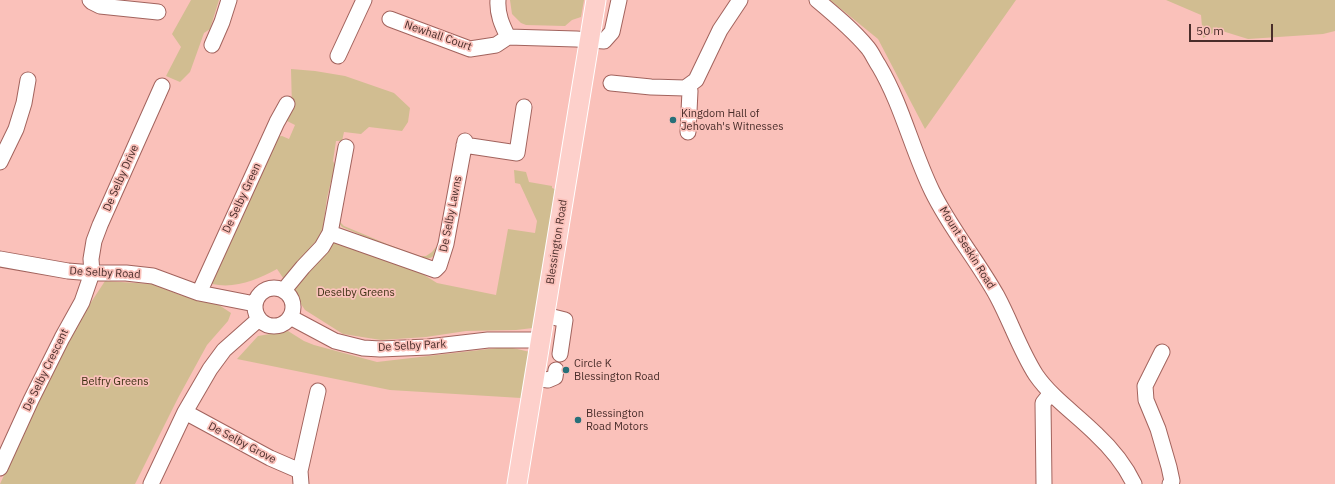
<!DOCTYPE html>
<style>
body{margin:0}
#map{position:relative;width:1335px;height:484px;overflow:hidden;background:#fac1ba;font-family:"IBM Plex Sans",sans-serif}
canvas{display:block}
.scale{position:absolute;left:1189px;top:24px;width:84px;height:18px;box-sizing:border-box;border:2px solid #492d2a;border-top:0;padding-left:5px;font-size:12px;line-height:14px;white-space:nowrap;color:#492d2a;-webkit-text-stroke:3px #fac1ba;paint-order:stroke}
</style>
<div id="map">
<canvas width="1335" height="484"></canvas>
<div class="scale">50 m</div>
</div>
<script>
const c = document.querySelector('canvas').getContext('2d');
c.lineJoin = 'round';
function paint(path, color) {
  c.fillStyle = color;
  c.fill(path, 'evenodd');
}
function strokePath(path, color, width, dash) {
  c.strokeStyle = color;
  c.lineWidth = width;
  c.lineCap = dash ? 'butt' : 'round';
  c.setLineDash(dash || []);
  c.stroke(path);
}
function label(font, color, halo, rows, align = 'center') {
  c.font = font + ' "IBM Plex Sans",sans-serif';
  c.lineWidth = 3.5;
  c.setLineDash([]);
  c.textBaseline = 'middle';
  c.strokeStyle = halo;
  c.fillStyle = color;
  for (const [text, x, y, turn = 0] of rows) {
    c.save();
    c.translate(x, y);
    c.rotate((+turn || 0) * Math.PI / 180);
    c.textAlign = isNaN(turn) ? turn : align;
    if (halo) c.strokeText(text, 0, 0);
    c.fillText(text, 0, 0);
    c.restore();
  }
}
const green = new Path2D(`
 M 191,0 L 219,0 L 210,29 L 204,33 L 190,72 L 180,82 L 166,76 L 181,47 L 172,34 Z
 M 510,0 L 584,0 L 581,17 L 572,20 L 565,26 L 526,25 L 521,23 L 512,14 Z
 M 830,0 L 1016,0 L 925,129 L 878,39 Z
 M 1166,0 L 1335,0 L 1335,31 L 1323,34 L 1248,39 L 1219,30 L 1203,38 L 1201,15 Z
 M 291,69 L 315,71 L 345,76 L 394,93 L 410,108 L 408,122 L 402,131 L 369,127 L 361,134 L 344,132 L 342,141 L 336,141 L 333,161 L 335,165 L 327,198 L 323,228 L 341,244 L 421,273 L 437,283 L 496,295 L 508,229 L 535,233 L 537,221 L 520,184 L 515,183 L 514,170 L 526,172 L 529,182 L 552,186 L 552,188 L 555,189 L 538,300 L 533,328 L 516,330 L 466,331 L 426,337 L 381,340 L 343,334 L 305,310 L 277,269 C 257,280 235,289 212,284 L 212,280 L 275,137 L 282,136 L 289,139 L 295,125 L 283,119 L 292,108 Z
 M 340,222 L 344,226 L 387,244 L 420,256 L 426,256 L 432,252 L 436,247 L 438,249 C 435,256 433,258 425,259 L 387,246 L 342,227 L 339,223 Z
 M 105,281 L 152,284 L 180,295 L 219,305 L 231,313 L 228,321 L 207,345 L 178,398 L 135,484 L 0,484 L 63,345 Z
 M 288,331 L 304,341 L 314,345 L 377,362 L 497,348 L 513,348 L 530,352 L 521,398 L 390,390 L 237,359 L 258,336 Z`);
const minor = new Path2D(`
 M 90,0 L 92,2 L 100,6 L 158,12
 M 498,0 C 497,14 502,25 508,37
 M 817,0 C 835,15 853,30 868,48 C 872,53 875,60 879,66 C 902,105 912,150 932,191 C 950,228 977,260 997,296 C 1011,322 1020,350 1036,375 C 1052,398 1076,414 1096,434 C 1111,448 1125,465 1134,484
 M 390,19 L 470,49 L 496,45 L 508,37 L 576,39 L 604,41 L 612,32 L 619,0
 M 212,45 L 222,22 L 229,0
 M 338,56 L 364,0
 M 611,83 L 651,87 L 685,88 L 690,91 L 688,132
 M 685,88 L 696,80 L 720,30 L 740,0
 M 464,145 L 517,153 L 524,107
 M 0,162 L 16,129 L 24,103 L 28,80
 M 330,233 L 435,270 L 439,266 L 446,244 L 465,141
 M 0,259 L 68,271 L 92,273 L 126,273 L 153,276 L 199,293 L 255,304
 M255 307a19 19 0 1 1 38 0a19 19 0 1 1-38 0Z
 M 284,290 L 303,267 L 322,247 L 330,233 L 346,147
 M 199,293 L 277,122 L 287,104
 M 545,315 L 565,320 L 560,354
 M 290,317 L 335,341 L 363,348 L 380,349 L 428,347 L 488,340 L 541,340
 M 1162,352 L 1145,386 L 1146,400 L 1158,429 L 1169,467 L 1172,481 L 1170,484
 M 534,378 L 548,380 L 555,377 L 556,370
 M 185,412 L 270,458 L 300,471
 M 0,468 L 31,400 L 62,338 L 82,302 L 92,273 L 91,259 L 94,241 L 100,225 L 162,86
 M 151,484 L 185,412 L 210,369 L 224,350 L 259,319
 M 301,484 L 300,471 L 318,391
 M 1044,484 L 1043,403 L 1051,393`);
const major = new Path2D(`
 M 517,484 L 596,0`);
const markers = [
 [673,120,4,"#277079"],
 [566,370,4,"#277079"],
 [578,420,4,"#277079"]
];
const streetNames = [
 ["Newhall Court",438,36,19],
 ["De Selby Drive",121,178,-66],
 ["De Selby Green",242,198,-65],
 ["De Selby Lawns",451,214,-79],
 ["Blessington Road",557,242,-81],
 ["Mount Seskin Road",967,248,58],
 ["De Selby Road",105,273,3],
 ["De Selby Park",412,346,-3],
 ["De Selby Crescent",46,370,-64],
 ["De Selby Grove",242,443,28]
];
const poiNames = [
 ["Kingdom Hall of",681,114],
 ["Jehovah's Witnesses",681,127],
 ["Circle K",574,364],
 ["Blessington Road",574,377],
 ["Blessington",586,414],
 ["Road Motors",586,427]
];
const parkNames = [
 ["Deselby Greens",356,293],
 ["Belfry Greens",115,382]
];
paint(green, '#d1bd91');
strokePath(minor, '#a2635d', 17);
strokePath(major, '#fff', 21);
strokePath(minor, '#fff', 15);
strokePath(major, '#fdd0cb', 19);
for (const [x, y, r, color] of markers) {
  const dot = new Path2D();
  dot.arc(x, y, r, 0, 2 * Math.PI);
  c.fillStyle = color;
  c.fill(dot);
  strokePath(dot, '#fac1ba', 1.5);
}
label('11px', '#492d2a', '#fac1ba', streetNames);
label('11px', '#492d2a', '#fac1ba', poiNames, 'left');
label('11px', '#3d3012', '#fac1ba', parkNames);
</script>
